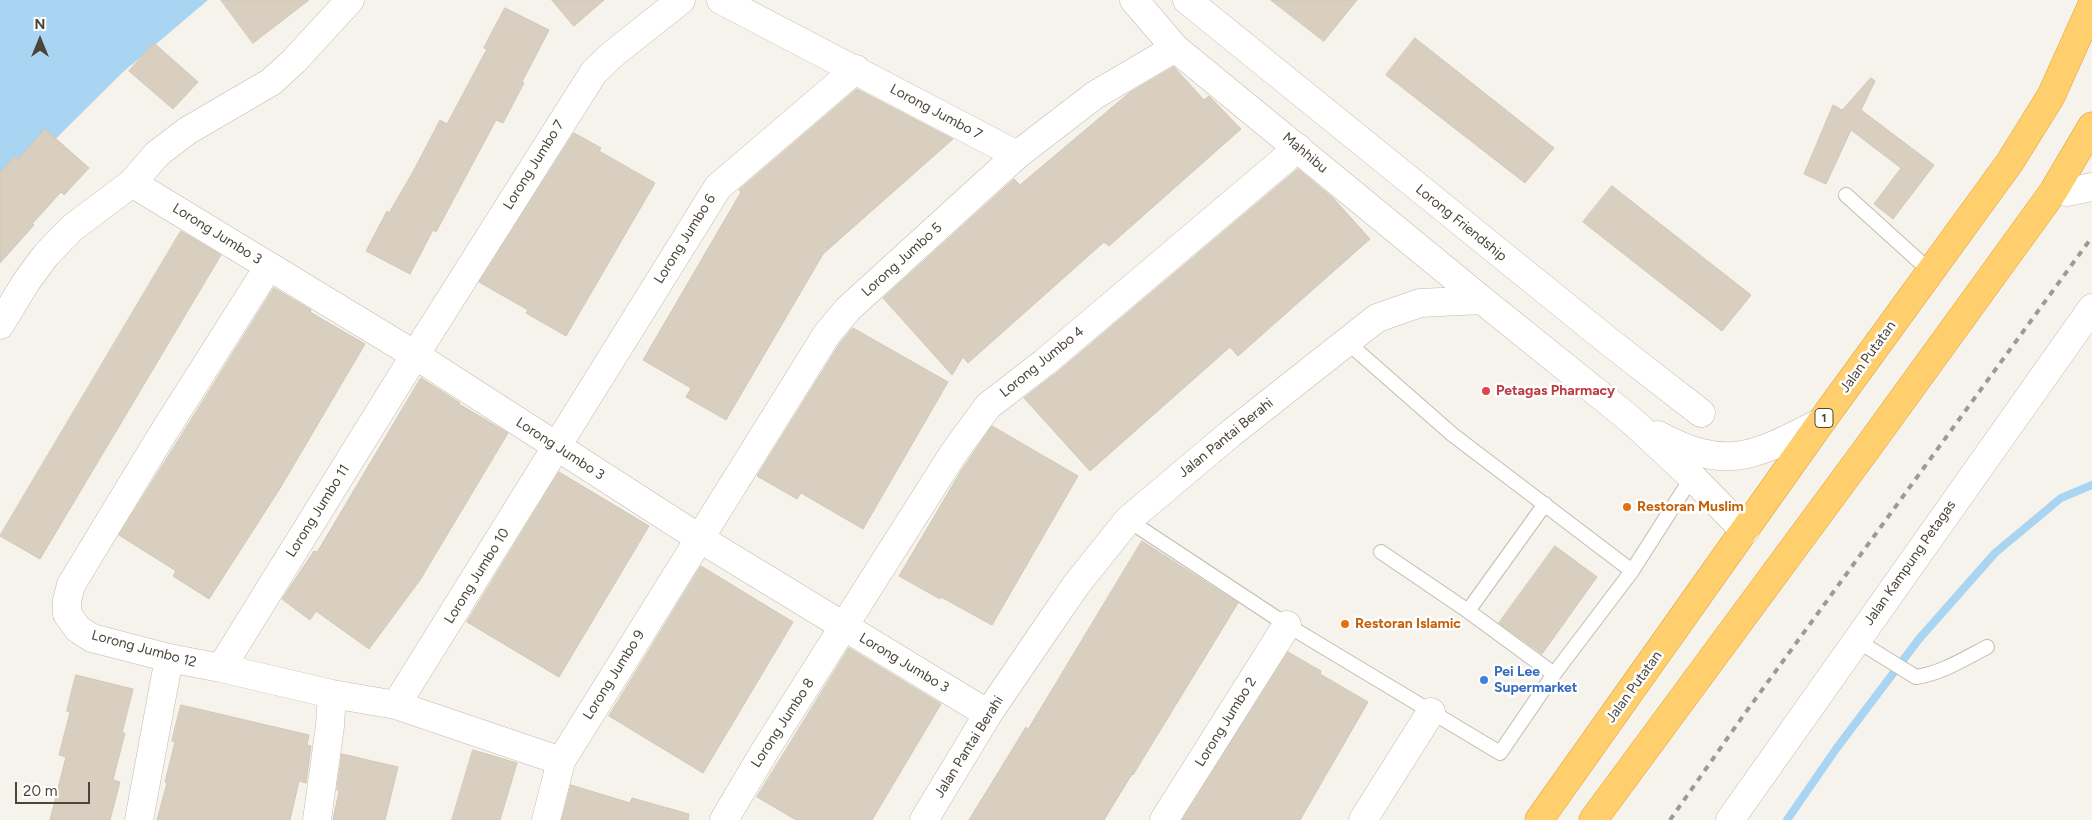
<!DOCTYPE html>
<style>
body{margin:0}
#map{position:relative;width:2092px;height:820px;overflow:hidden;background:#f6f3ec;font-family:Figtree,sans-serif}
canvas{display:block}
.north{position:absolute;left:15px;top:15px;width:50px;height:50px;-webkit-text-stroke:4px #fff;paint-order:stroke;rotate:0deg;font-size:14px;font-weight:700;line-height:20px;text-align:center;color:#4b4439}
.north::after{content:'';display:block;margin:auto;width:18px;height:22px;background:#4b4439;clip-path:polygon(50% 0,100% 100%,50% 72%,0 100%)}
.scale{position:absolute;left:15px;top:782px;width:75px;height:22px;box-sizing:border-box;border:2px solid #4b4439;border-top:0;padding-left:6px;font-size:15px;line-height:18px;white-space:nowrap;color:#4b4439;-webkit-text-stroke:4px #fff;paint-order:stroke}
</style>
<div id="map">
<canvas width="2092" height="820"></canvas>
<div class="north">N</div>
<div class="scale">20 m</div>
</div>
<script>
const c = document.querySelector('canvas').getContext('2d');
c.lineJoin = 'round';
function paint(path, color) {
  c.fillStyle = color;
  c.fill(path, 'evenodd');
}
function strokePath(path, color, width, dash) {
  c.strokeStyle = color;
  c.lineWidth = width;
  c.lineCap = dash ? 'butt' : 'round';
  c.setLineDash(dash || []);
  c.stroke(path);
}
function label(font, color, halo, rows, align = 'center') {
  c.font = font + ' Figtree,sans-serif';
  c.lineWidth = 5;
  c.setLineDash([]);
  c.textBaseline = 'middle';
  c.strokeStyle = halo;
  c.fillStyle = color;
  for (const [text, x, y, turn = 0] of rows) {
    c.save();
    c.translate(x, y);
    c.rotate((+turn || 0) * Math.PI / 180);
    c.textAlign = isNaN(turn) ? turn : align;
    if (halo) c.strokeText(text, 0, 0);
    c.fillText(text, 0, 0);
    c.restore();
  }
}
const water = new Path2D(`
 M 0,0 L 208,0 L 123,72 L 0,194 Z`);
const stream = new Path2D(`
 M 1787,820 L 1836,749 L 1919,639 L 1995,553 L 2061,498 L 2092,485`);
const building = new Path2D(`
 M 221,0 L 309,0 L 253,43 Z
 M 552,0 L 604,0 L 574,26 Z
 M 1271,0 L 1357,0 L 1324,41 Z
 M 505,8 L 549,30 L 522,82 L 524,83 L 503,123 L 496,120 L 436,232 L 433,230 L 410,274 L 366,251 L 387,211 L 389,213 L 414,170 L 440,120 L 447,124 L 487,49 L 484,48 Z
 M 1415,38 L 1554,148 L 1525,183 L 1386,75 Z
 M 154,43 L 198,82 L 173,109 L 129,71 Z
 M 1174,67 L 1204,100 L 1209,96 L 1241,129 L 1109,246 L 1104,242 L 968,363 L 963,357 L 952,375 L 883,298 L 1014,179 L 1020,185 L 1129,93 Z
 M 1871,78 L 1875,81 L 1861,110 L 1934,165 L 1893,219 L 1874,204 L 1901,168 L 1851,130 L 1826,184 L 1804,174 L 1833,105 L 1842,110 Z
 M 857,89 L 953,139 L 823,254 L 726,420 L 686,397 L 691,388 L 643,360 L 741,192 L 739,190 Z
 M 45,129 L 89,168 L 64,195 L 61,192 L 32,224 L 34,225 L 0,263 L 0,172 L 15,156 L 18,159 Z
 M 574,133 L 601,148 L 599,151 L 655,183 L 566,336 L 526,313 L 528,310 L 479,282 Z
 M 1298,169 L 1333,198 L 1370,239 L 1238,356 L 1230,347 L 1090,471 L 1024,398 L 1055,374 Z
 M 1612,186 L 1751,295 L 1722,331 L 1583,222 Z
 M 181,231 L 221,255 L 40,559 L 0,536 Z
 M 274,288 L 311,310 L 310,312 L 365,344 L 279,490 L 209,599 L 173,576 L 176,571 L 119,535 Z
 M 853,328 L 948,382 L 863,529 L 801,493 L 797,499 L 757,476 L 840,343 Z
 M 421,378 L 460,403 L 459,404 L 508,433 L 420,580 L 369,649 L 316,611 L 310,620 L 282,599 L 314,551 L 317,552 Z
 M 992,426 L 1078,476 L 992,625 L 941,597 L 940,599 L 899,576 L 961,471 Z
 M 559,472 L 649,526 L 559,677 L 467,622 Z
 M 1142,541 L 1238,603 L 1133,775 L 1132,774 L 1104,820 L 969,820 L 1026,727 L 1028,729 Z
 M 1555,546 L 1597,577 L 1542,654 L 1499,623 Z
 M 701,566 L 793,622 L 703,773 L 609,716 Z
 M 849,648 L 941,704 L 872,820 L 796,820 L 757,797 Z
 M 1288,652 L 1321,671 L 1320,674 L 1368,702 L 1300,820 L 1182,820 Z
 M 76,675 L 133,689 L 122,733 L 125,733 L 113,780 L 120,782 L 110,820 L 50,820 L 66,757 L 59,755 L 70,712 L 67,711 Z
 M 181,705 L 309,735 L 307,745 L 311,746 L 306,783 L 299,781 L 290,820 L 157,820 L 167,783 L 165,782 L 175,742 L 172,741 Z
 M 473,750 L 517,763 L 500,820 L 452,820 Z
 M 342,754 L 398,767 L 385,820 L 333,820 L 339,791 L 337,790 Z
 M 571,785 L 630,803 L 632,798 L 689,814 L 688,820 L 562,820 Z`);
const lane = new Path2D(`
 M 1846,195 L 1930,271
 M 1347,342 L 1453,435 L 1632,571
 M 1128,520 L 1287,625 L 1500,753 L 1554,674 L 1632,571 L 1692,477
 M 1381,552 L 1468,611 L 1554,674
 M 1468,611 L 1545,504
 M 1856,640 L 1916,677 C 1942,673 1964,659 1987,647`);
const street = new Path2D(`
 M 721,0 L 1017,155
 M 1134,0 L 1175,48 L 1482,300 L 1631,420 L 1692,477 L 1745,531
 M 1187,0 L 1612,344 L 1701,413
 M 132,183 L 415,355 L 699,538 L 988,714
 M 2067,192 L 2092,187
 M 269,266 L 160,438 L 71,585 L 67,600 L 67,614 L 78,629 L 92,638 L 169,658 L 221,668 L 332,694 L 396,705 L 561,761
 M 0,325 L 26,282 L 46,255 L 72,228 L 132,183 L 157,154 L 187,131 L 271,82 L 294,61 L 350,0
 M 1658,435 C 1728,473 1756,455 1821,422
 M 221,668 L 415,355 L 594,72 L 613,54 L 681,0
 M 396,705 L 718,187 L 856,69
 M 139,820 L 169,658
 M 317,820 L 330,726 L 332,694
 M 546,820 L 561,761 L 827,334 L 848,309 L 1017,155 L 1095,95 L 1175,48
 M 724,820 L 766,749 L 953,454 L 988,406 L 1045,362 L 1298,148
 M 924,820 L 988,714 L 1039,639 L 1076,585 L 1128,520 L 1230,434 L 1377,318 L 1420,303 L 1482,300
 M 1164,820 L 1287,625
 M 1363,820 L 1431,712
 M 1730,820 L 2092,308`);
const highway = new Path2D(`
 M 1539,820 L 1821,422 L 2010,162 L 2051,96 L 2092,5
 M 1593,820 L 1863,454 L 2053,192 L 2092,126`);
const rail = new Path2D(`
 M 1670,820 L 1743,716 L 2092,237`);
const markers = [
 [1486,391,5,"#e0444e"],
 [1627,507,5,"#e8710a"],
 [1345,624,5,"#e8710a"],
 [1484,680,5,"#3f7fe0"]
];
const shields = [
 [1824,418,18]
];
const shieldNames = [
 ["1",1824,418]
];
const streetNames = [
 ["Lorong Jumbo 7",936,112,28],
 ["Mahhibu",1305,153,40],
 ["Lorong Jumbo 7",534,165,-58],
 ["Lorong Friendship",1461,223,39],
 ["Lorong Jumbo 3",217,234,32],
 ["Lorong Jumbo 6",685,239,-58],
 ["Lorong Jumbo 5",902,260,-42],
 ["Jalan Putatan",1868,357,-54],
 ["Lorong Jumbo 4",1042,362,-39],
 ["Jalan Pantai Berahi",1226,438,-39],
 ["Lorong Jumbo 3",560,449,33],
 ["Lorong Jumbo 11",318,511,-58],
 ["Jalan Kampung Petagas",1910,563,-55],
 ["Lorong Jumbo 10",477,576,-58],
 ["Lorong Jumbo 12",144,649,15],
 ["Lorong Jumbo 3",904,663,31],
 ["Lorong Jumbo 9",614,675,-58],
 ["Jalan Putatan",1634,687,-54],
 ["Lorong Jumbo 2",1226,722,-58],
 ["Lorong Jumbo 8",783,723,-57],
 ["Jalan Pantai Berahi",969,747,-58]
];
const healthNames = [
 ["Petagas Pharmacy",1496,391]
];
const foodNames = [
 ["Restoran Muslim",1637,507],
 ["Restoran Islamic",1355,624]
];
const shopNames = [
 ["Pei Lee",1494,672],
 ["Supermarket",1494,688]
];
paint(water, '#a9d4f2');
strokePath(stream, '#a9d4f2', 8);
paint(building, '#d8cfc1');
strokePath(building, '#d3c7b4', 1);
strokePath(lane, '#c2bbae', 16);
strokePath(street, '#c2bbae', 29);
strokePath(highway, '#e0a43c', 29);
strokePath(lane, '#fff', 14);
strokePath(street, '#fff', 28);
strokePath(highway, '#ffcf6e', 28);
strokePath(rail, '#9a9a9a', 4, [6, 6]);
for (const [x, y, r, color] of markers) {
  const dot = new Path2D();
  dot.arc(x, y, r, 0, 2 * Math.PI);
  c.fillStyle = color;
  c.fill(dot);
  strokePath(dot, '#fff', 2);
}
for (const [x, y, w] of shields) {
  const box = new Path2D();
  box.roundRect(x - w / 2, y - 9.5, w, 19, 4);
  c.fillStyle = '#fff';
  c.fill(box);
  strokePath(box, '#4b4439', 1);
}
label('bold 12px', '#4b4439', null, shieldNames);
label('14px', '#4b4439', '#fff', streetNames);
label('bold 14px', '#be3a42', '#fff', healthNames, 'left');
label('bold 14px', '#c56008', '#fff', foodNames, 'left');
label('bold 14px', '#366cbe', '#fff', shopNames, 'left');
</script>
